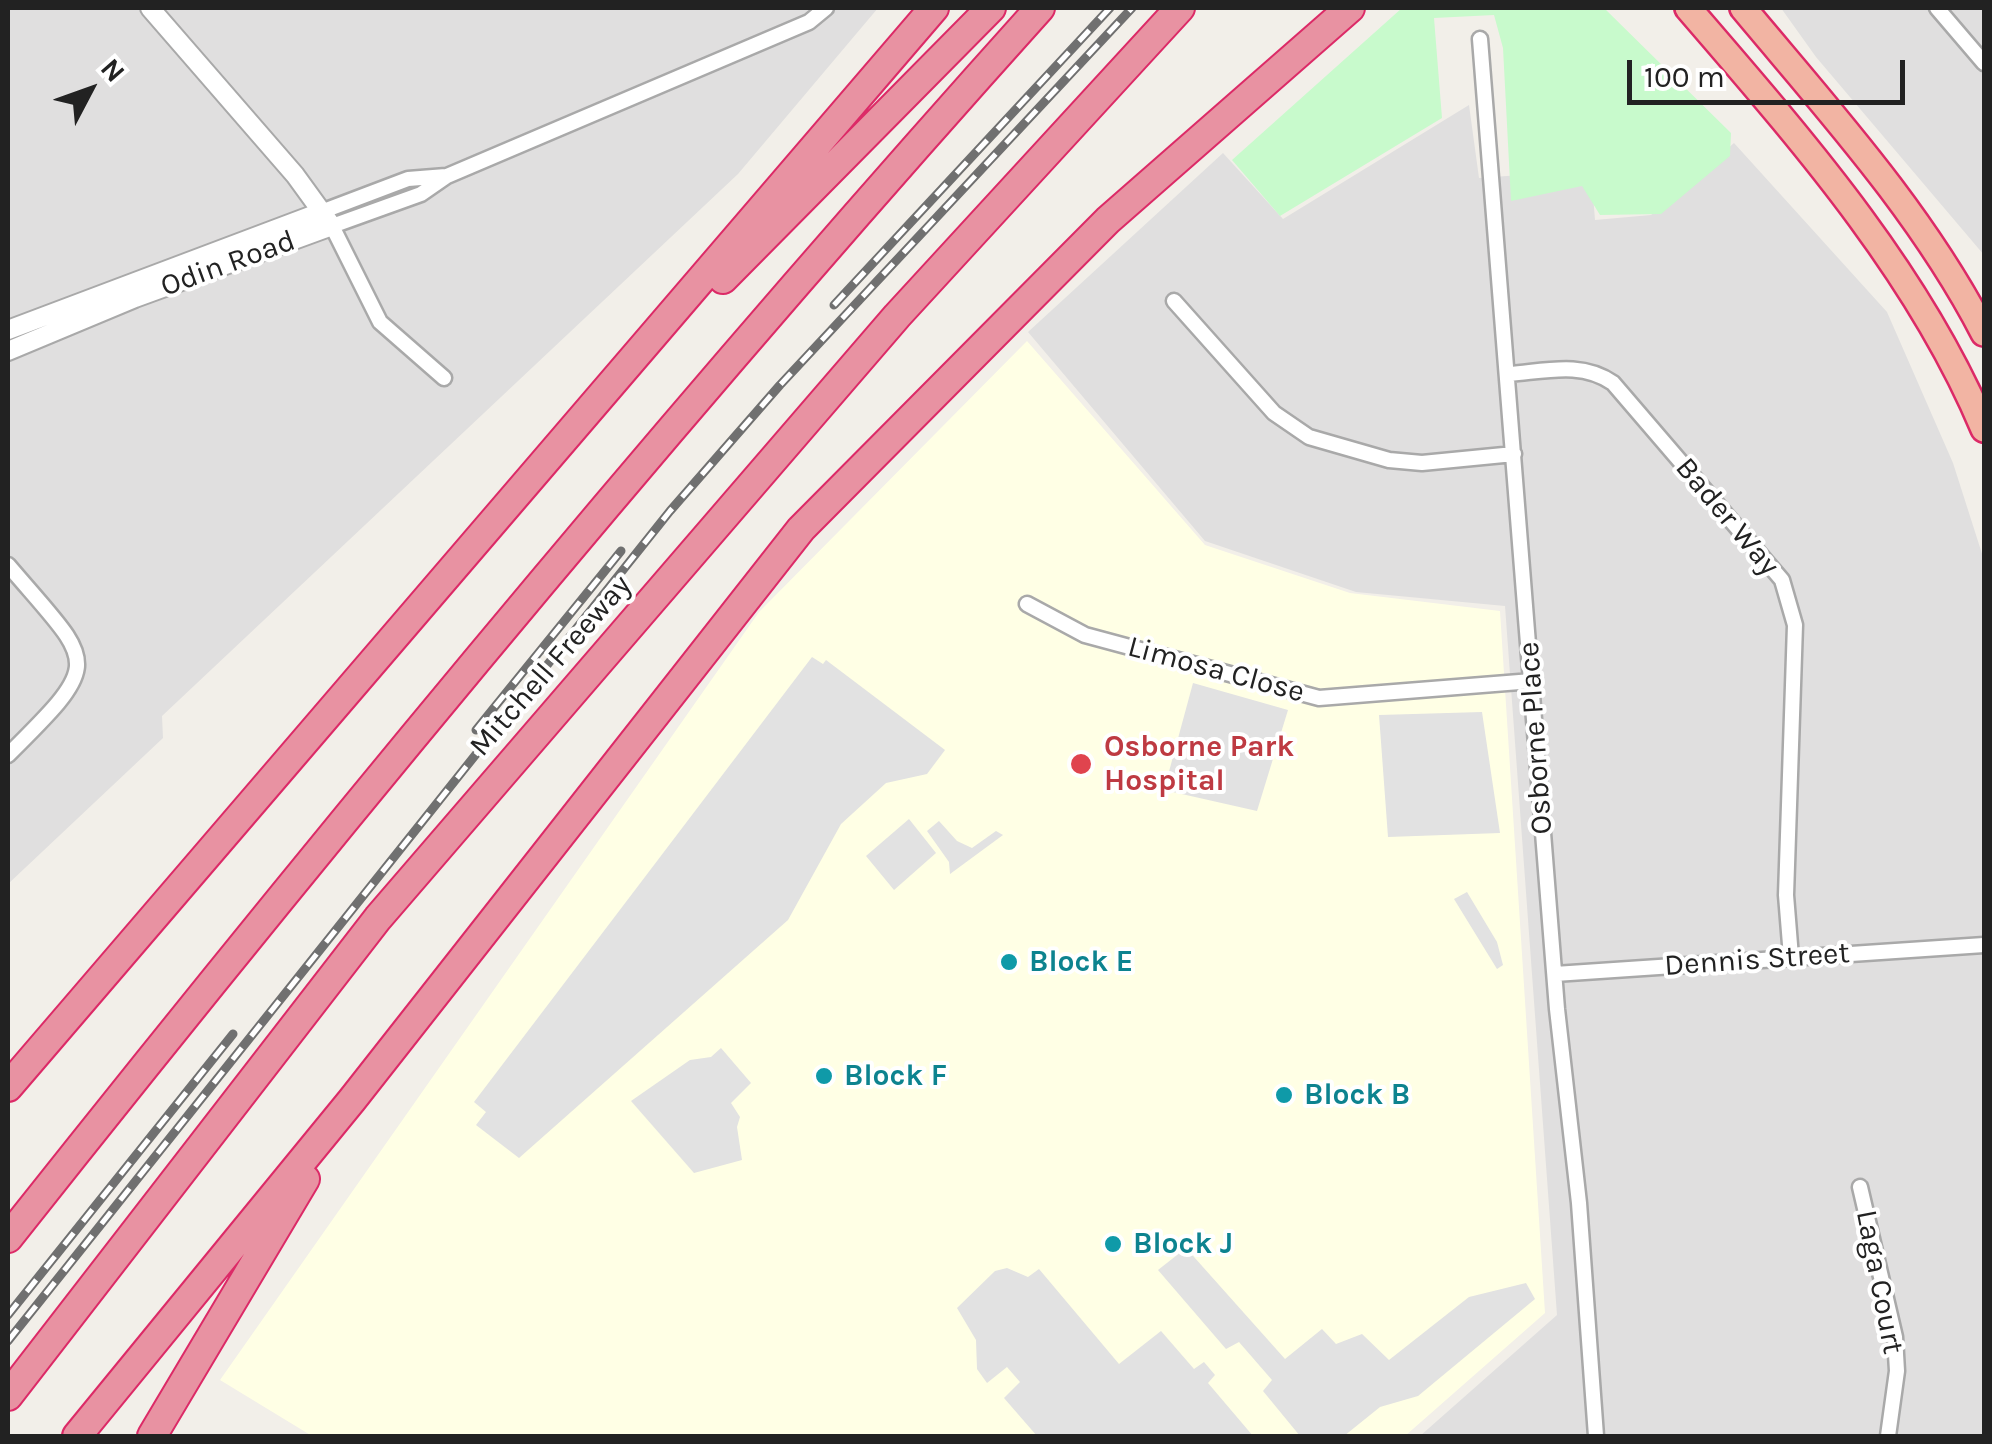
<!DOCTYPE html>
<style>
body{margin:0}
#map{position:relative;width:1992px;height:1444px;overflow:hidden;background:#f2efe9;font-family:Karla,sans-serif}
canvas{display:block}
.frame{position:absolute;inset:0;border:10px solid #222;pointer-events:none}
.north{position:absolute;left:40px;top:40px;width:100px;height:100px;-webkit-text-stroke:8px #fff;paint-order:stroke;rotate:49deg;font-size:28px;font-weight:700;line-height:40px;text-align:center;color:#222}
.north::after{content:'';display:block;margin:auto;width:35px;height:45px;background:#222;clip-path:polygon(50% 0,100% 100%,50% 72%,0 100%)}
.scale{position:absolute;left:1627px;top:60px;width:278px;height:45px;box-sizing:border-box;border:5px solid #222;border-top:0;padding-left:12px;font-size:30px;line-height:35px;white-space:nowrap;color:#222;-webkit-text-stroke:8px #fff;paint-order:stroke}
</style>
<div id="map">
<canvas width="1992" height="1444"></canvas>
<div class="frame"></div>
<div class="north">N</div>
<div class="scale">100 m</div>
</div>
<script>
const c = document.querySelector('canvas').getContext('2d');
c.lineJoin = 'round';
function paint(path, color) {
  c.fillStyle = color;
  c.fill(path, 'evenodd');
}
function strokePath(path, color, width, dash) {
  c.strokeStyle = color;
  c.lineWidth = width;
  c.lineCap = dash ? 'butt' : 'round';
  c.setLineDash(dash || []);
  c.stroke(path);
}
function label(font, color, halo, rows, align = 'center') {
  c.font = font + ' Karla,sans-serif';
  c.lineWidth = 8;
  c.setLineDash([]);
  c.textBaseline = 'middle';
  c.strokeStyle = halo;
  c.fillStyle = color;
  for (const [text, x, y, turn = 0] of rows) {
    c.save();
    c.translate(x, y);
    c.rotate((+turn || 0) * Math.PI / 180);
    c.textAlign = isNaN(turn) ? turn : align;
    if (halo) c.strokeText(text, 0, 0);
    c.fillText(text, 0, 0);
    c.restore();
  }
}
const residential = new Path2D(`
 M 8,8 L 878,8 L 738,174 L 162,716 L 163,738 L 8,884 Z
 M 1781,8 L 1984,8 L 1984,255 L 1816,57 Z
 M 1469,105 L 1479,178 L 1591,170 L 1595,220 L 1651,215 L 1734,143 L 1887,312 L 1953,463 L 1984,560 L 1984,1436 L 1420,1436 L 1557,1315 L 1505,606 L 1356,592 L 1205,541 L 1028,332 L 1223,153 L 1283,219 Z`);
const education = new Path2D(`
 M 1027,341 L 1205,545 L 1350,593 L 1500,611 L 1545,1313 L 1405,1436 L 312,1436 L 220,1380 L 759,612 Z`);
const park = new Path2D(`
 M 1402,8 L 1604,8 L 1731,133 L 1730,156 L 1661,214 L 1600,215 L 1582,186 L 1511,201 L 1503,48 L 1494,15 L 1434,18 L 1442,118 L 1280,216 L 1232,160 Z`);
const parking = new Path2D(`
 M 812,657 L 823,664 L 826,660 L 945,750 L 927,774 L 886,783 L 841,824 L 788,920 L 519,1158 L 476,1125 L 486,1112 L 474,1102 Z
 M 1193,683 L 1288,710 L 1257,811 L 1164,790 Z
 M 1482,712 L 1500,833 L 1388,837 L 1379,715 Z
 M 909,819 L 936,853 L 894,890 L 866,856 Z
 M 939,821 L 957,841 L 972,848 L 996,831 L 1003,835 L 950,874 L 949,862 L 927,831 Z
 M 1467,892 L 1497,942 L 1503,965 L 1497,969 L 1454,899 Z
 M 721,1048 L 751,1083 L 731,1103 L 740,1117 L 737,1127 L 742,1160 L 694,1173 L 631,1101 L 690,1060 L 711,1057 Z
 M 1186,1248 L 1285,1359 L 1322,1329 L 1336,1344 L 1362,1334 L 1389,1360 L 1469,1297 L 1526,1283 L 1535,1299 L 1418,1396 L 1380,1407 L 1344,1436 L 1300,1436 L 1263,1391 L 1272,1380 L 1239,1342 L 1226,1349 L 1158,1270 Z
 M 1007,1268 L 1028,1277 L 1039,1269 L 1119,1364 L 1161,1331 L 1194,1369 L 1204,1362 L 1215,1375 L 1208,1383 L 1253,1436 L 1037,1436 L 1004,1398 L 1020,1382 L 1007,1367 L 987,1383 L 977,1369 L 976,1340 L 957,1308 L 995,1271 Z`);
const minor = new Path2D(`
 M 1937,8 L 1984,63
 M 1480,39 L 1557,1009 L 1579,1203 L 1596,1436
 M 321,212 L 408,179 L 446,176
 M 1174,301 L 1274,413 L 1309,437 L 1389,460 L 1422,463 L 1514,454
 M 1510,374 C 1546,371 1582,361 1613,383 L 1782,580 L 1795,625 L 1786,895 L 1791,957
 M 444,378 L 380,322 L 332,226 L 421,194 L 447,176 L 809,22 L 826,8
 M 8,565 C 94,666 106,658 8,755
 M 1027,604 L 1085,635 L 1319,698 L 1532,681
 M 1555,974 L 1984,945
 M 1860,1187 L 1895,1337 L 1897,1371 L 1888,1436`);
const tertiary = new Path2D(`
 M 8,330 L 321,212
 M 8,351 L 135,298 L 332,226 L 295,175 L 150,8`);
const trunk = new Path2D(`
 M 1688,8 C 1799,137 1918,271 1984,429
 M 1743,8 C 1829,111 1922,213 1984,333`);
const motorway = new Path2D(`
 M 723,279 L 991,8
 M 8,1087 L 934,8
 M 8,1238 C 341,818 682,406 1040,8
 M 8,1396 L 378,918 L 897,316 L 1180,8
 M 77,1436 L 352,1100 L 801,529 L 1108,220 L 1350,8
 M 152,1436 L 305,1179`);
const rail = new Path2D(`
 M 834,305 L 1110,8
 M 476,730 L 621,551
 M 8,1315 L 233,1034
 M 8,1341 L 670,511 L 780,385 L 1132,8`);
const markers = [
 [1081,764,12,"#e0444e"],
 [1009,962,10,"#0f9aa8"],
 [824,1076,10,"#0f9aa8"],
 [1284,1095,10,"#0f9aa8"],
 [1113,1244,10,"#0f9aa8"]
];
const streetNames = [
 ["Odin Road",228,264,-20],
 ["Bader Way",1727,517,50],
 ["Mitchell Freeway",551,666,-49],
 ["Limosa Close",1216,670,15],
 ["Osborne Place",1536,738,-94],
 ["Dennis Street",1757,960,-4],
 ["Laga Court",1879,1282,79]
];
const healthNames = [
 ["Osborne Park",1104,747],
 ["Hospital",1104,781]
];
const cultureNames = [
 ["Block E",1029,962],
 ["Block F",844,1076],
 ["Block B",1304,1095],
 ["Block J",1133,1244]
];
paint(residential, '#e0dfdf');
paint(education, '#ffffe5');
paint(park, '#c8facc');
paint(parking, '#e2e2e2');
strokePath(minor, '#a9a9a9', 19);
strokePath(tertiary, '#a9a9a9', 22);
strokePath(trunk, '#dc2a67', 30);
strokePath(motorway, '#dc2a67', 32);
strokePath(minor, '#fff', 14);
strokePath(tertiary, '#fff', 18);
strokePath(trunk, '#f2b4a3', 25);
strokePath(motorway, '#e892a2', 28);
strokePath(rail, '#707070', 9);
strokePath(rail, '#fff', 5, [15]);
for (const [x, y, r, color] of markers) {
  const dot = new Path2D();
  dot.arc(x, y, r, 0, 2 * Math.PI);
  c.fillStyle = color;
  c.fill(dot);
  strokePath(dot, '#fff', 4);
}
label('30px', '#222', '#fff', streetNames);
label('bold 30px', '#be3a42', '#fff', healthNames, 'left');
label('bold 30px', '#0d838f', '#fff', cultureNames, 'left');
</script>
